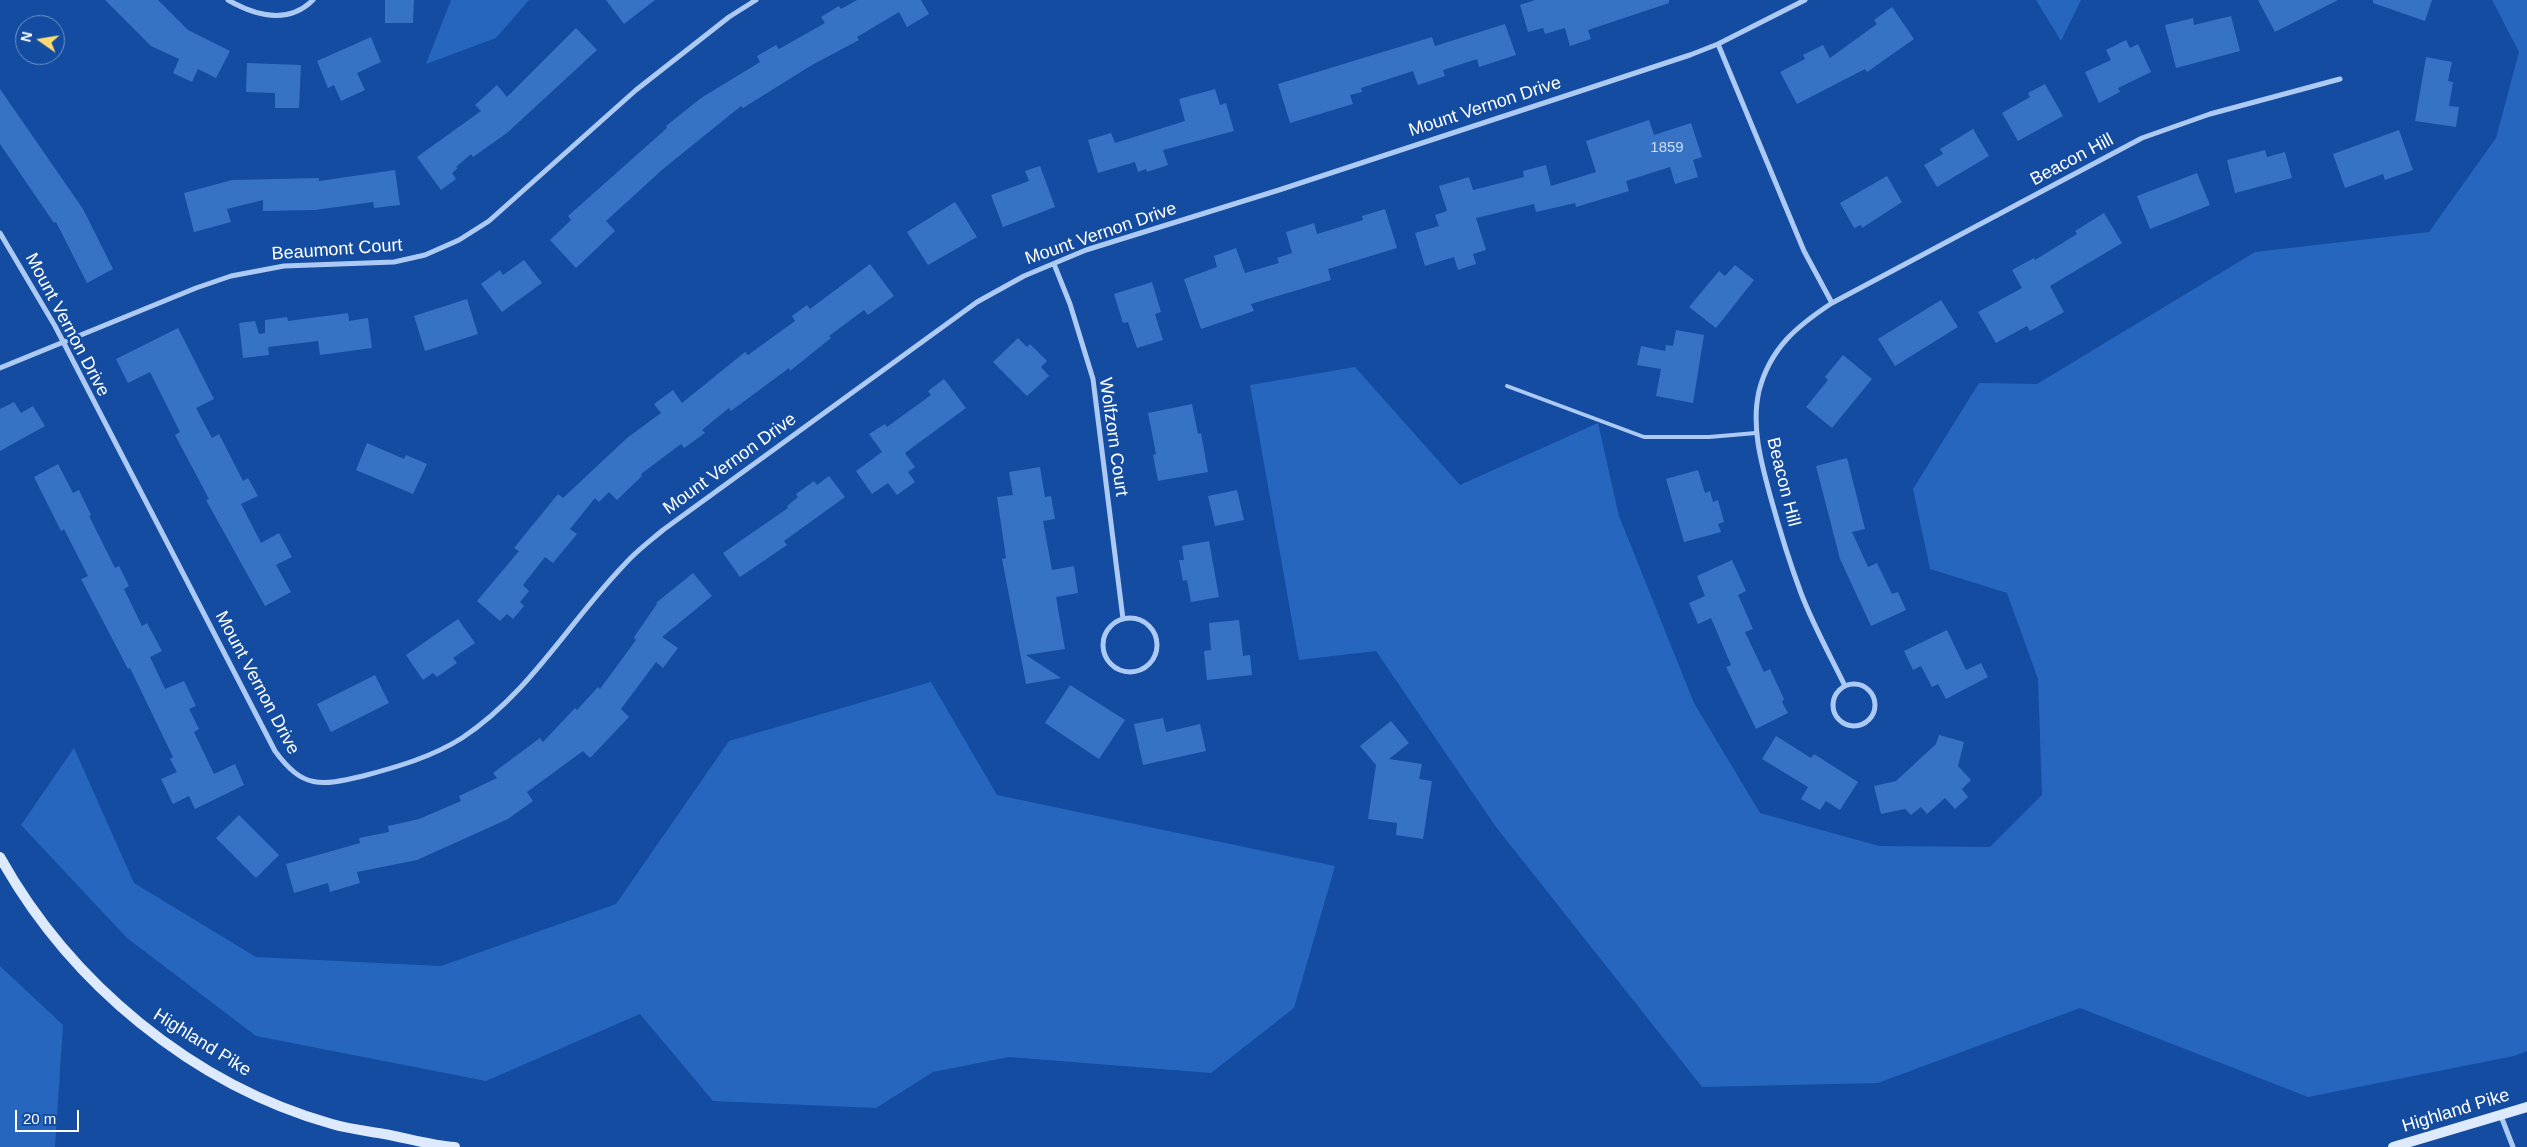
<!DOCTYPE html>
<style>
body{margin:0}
#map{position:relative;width:2527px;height:1147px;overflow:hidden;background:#134ca1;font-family:Arial,sans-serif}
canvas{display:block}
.north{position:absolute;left:15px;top:15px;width:50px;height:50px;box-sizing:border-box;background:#134ca1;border:1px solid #7194c7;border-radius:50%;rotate:283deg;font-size:14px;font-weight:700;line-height:20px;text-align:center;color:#fff}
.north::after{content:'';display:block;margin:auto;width:18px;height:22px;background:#ffda70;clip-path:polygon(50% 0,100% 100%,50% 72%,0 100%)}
.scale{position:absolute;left:15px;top:1110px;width:64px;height:22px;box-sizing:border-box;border:2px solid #fff;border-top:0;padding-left:6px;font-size:15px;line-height:18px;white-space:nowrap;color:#fff;-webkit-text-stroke:4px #134ca1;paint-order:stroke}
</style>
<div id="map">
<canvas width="2527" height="1147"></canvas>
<div class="north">N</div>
<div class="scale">20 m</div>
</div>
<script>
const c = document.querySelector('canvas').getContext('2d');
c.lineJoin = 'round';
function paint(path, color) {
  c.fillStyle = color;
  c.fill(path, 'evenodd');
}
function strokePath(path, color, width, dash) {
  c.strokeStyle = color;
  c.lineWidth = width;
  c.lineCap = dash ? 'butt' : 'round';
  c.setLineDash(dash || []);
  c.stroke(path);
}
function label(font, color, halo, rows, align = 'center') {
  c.font = font + ' Arial,sans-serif';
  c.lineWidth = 5;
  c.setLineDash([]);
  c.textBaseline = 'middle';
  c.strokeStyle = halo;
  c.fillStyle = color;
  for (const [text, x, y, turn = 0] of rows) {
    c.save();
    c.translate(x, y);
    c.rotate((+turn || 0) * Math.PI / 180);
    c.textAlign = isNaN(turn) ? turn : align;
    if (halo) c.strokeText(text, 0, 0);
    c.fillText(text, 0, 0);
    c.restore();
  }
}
const green = new Path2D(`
 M 451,0 L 529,0 L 496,38 L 426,64 Z
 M 2036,0 L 2081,0 L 2061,41 Z
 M 2492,0 L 2527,0 L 2527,1051 L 2514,1056 L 2308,1097 L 2080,1008 L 1878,1083 L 1702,1087 L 1496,827 L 1376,651 L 1299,660 L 1250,385 L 1355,367 L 1460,485 L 1598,423 L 1619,516 L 1694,703 L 1760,813 L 1879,846 L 1990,847 L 2042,795 L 2038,679 L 2007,593 L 1930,569 L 1913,489 L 1979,383 L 2037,384 L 2255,252 L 2429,232 L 2496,138 L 2519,52 Z
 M 931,682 L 997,795 L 1335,866 L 1294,1008 L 1211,1073 L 1009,1057 L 933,1072 L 876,1108 L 713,1101 L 640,1014 L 486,1081 L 256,1036 L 127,938 L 21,825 L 74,748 L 134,883 L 256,957 L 441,966 L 616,904 L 729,741 Z
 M 0,966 L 63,1025 L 55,1147 L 0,1147 Z`);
const building = new Path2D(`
 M 105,0 L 158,0 L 188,30 L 230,51 L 216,78 L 198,69 L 192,82 L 173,73 L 179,59 L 151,46 Z
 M 385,0 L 414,0 L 413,23 L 385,23 Z
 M 606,0 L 655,0 L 624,24 Z
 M 857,0 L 921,0 L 929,14 L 907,27 L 899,12 L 857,37 L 859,40 L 812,65 L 743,108 L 741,106 L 663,169 L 606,221 L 615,231 L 576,268 L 550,240 L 571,220 L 568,216 L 667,128 L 666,126 L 701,98 L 760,62 L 757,56 L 776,45 L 779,49 L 825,23 L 821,17 L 839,6 L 841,9 Z
 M 1535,0 L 1669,0 L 1669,3 L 1588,30 L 1591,39 L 1570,46 L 1565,28 L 1545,34 L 1543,28 L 1528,32 L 1520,5 Z
 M 2258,0 L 2338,0 L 2275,32 Z
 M 2373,0 L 2432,0 L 2425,21 L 2373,3 Z
 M 1892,7 L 1914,39 L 1867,72 L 1865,69 L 1797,104 L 1780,72 L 1805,59 L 1803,55 L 1823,45 L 1830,58 L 1877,24 L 1874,20 Z
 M 2231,16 L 2240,51 L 2176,68 L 2165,25 L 2193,18 L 2194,25 Z
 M 1505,24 L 1516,55 L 1479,67 L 1477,59 L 1443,70 L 1445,76 L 1418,85 L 1413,71 L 1361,88 L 1362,92 L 1350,95 L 1353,104 L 1290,123 L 1278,84 L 1432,37 L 1435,46 Z
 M 576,28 L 597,50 L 507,133 L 473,157 L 471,154 L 456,167 L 458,168 L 452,173 L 456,179 L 441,190 L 417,157 L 481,111 L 475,105 L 497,85 L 507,97 Z
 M 371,37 L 381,62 L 357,73 L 365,90 L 341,101 L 334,85 L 328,88 L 317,61 Z
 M 2126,40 L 2130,48 L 2138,44 L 2151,72 L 2118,88 L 2120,92 L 2099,103 L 2085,72 L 2111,60 L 2106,50 Z
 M 2426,57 L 2452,62 L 2448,81 L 2453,82 L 2449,106 L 2459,107 L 2456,127 L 2415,121 Z
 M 247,63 L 301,65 L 299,108 L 275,108 L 275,93 L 246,92 Z
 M 2045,84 L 2063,116 L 2018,141 L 2002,113 L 2030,97 L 2028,93 Z
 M 0,89 L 83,209 L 113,269 L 87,283 L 56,222 L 54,223 L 0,144 Z
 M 1215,89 L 1220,105 L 1226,103 L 1234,131 L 1163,150 L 1168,165 L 1147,172 L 1146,169 L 1138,172 L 1135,162 L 1098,173 L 1088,140 L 1111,133 L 1115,143 L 1185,121 L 1179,99 Z
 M 1649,120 L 1654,135 L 1691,123 L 1702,157 L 1693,160 L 1698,177 L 1675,184 L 1670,167 L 1626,181 L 1629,191 L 1576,207 L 1575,203 L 1536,212 L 1534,204 L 1476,218 L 1486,250 L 1473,254 L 1476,264 L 1458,270 L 1454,257 L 1425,266 L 1415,233 L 1439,226 L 1435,215 L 1447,211 L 1439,186 L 1469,177 L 1473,190 L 1524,177 L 1523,171 L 1546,165 L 1551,186 L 1596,172 L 1586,141 Z
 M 1973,129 L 1989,156 L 1937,187 L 1924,165 L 1943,154 L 1940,149 Z
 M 2399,130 L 2413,170 L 2385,180 L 2383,174 L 2345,188 L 2333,154 Z
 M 2265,150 L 2267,157 L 2285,152 L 2292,178 L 2235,193 L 2227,160 Z
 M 1040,166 L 1055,207 L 1003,227 L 991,195 L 1029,181 L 1025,171 Z
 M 395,170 L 400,205 L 374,208 L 373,202 L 315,210 L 263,211 L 263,200 L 227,209 L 231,222 L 194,232 L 184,193 L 232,180 L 319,178 L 319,181 Z
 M 2197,173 L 2210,205 L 2150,229 L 2137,196 Z
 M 1887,176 L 1902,202 L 1862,228 L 1861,225 L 1854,228 L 1840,203 Z
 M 955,202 L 977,237 L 928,265 L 907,232 Z
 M 1385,209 L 1397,248 L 1328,269 L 1331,280 L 1251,304 L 1254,311 L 1201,329 L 1184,279 L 1217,267 L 1214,256 L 1236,248 L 1245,273 L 1279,263 L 1277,258 L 1292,253 L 1286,232 L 1314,223 L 1317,234 L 1363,220 L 1362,216 Z
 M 2104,213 L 2122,243 L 2050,286 L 2064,312 L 2030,331 L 2027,326 L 1996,343 L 1978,312 L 2022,288 L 2012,270 L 2034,258 L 2035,260 L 2077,234 L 2075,231 Z
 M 524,260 L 542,283 L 502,312 L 481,284 L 500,270 L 503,275 Z
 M 870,264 L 894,296 L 868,315 L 864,310 L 829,336 L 831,338 L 790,371 L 789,368 L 731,411 L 729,408 L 702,430 L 705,433 L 684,448 L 681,444 L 641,474 L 642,476 L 617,500 L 609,492 L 599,502 L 595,498 L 570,529 L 577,534 L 553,563 L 545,557 L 523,585 L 529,591 L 520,602 L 524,606 L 513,619 L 507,614 L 500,621 L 477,601 L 519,551 L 514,548 L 558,494 L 563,498 L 627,438 L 661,413 L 654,404 L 673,390 L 682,403 L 745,352 L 748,355 L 795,321 L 792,316 L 807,305 L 810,309 Z
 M 1735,265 L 1754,280 L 1716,328 L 1689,307 L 1719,271 L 1725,276 Z
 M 1152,282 L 1161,312 L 1155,314 L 1163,340 L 1137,348 L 1128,322 L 1123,323 L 1114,294 Z
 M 467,299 L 478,334 L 425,351 L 414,316 Z
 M 1941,300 L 1958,327 L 1895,366 L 1878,339 Z
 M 348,313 L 349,321 L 368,318 L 372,348 L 320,355 L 318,341 L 268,347 L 269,355 L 243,358 L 239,323 L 255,321 L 259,334 L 265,333 L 265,320 L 287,317 L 288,321 Z
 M 178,328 L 214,399 L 196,408 L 212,438 L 219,434 L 243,481 L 248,478 L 258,496 L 241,504 L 261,543 L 279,533 L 292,557 L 276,565 L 291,592 L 265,606 L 206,500 L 209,499 L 175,435 L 180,432 L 150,372 L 128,383 L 116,359 Z
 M 1676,330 L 1704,335 L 1693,403 L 1656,396 L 1661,369 L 1637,365 L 1641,346 L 1665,351 L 1666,345 L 1673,346 Z
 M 1018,338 L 1027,347 L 1030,344 L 1047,361 L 1041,367 L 1049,376 L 1027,396 L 993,362 Z
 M 1843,355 L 1872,379 L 1832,428 L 1806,407 L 1828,380 L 1825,377 Z
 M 944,379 L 966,408 L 905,453 L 915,467 L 908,472 L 915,482 L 897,495 L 888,483 L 872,494 L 856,471 L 882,452 L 869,434 L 885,424 L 887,427 L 931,395 L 928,391 Z
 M 14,402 L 21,413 L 33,406 L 45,426 L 0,451 L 0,409 Z
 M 1192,404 L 1198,434 L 1201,433 L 1208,472 L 1158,481 L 1153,455 L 1156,454 L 1148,413 Z
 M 367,443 L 404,459 L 406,455 L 427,464 L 413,494 L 356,470 Z
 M 1847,458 L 1865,529 L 1852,532 L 1868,567 L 1877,563 L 1892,594 L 1898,592 L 1906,610 L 1871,626 L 1840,559 L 1816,466 Z
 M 58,464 L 73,493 L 79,490 L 91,515 L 89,516 L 115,568 L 119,566 L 129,586 L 124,589 L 142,626 L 147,623 L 162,651 L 150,657 L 165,689 L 184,681 L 196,706 L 189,709 L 199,729 L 194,732 L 214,774 L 235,764 L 244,785 L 195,809 L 189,796 L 173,804 L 161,779 L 177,772 L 170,759 L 173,757 L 130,668 L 128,669 L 81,579 L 88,576 L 64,529 L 61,531 L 34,477 Z
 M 1040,467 L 1045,497 L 1051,496 L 1055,519 L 1043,521 L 1052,570 L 1074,566 L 1078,593 L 1056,597 L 1065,649 L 1026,655 L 1061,678 L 1026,684 L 1002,559 L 1006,558 L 997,497 L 1013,495 L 1009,472 Z
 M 1698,470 L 1705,493 L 1710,491 L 1713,502 L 1718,500 L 1724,522 L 1718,524 L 1721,532 L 1684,542 L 1666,479 Z
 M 829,476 L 845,497 L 784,541 L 787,545 L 740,577 L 723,553 L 788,508 L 787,506 L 798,497 L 796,494 L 814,481 L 817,485 Z
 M 1237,490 L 1244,520 L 1215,526 L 1208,496 Z
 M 1209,541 L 1219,597 L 1191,602 L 1187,580 L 1183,581 L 1179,560 L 1184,560 L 1182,546 Z
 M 1732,560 L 1746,591 L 1738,595 L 1753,629 L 1745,632 L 1764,672 L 1770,669 L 1784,699 L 1782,702 L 1788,713 L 1756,729 L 1726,667 L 1731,665 L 1711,618 L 1698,624 L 1689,603 L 1705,596 L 1697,576 Z
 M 693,573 L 712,596 L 662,637 L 678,648 L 663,668 L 656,662 L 621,709 L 629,717 L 590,758 L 583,751 L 527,792 L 533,801 L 508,819 L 417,860 L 357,872 L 360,883 L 330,892 L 328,883 L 294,893 L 286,864 L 360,843 L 359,838 L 389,832 L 388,826 L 419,819 L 461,801 L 459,796 L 497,778 L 493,773 L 540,738 L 543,742 L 575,708 L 577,710 L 598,687 L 600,689 L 636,640 L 634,637 L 657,604 L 656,603 Z
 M 458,619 L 475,643 L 453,658 L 457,663 L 437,677 L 433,673 L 423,680 L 406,655 Z
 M 1239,620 L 1243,656 L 1250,655 L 1252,675 L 1207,680 L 1204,651 L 1211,650 L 1209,623 Z
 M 1947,630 L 1966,670 L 1981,663 L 1988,677 L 1946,699 L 1938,684 L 1932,687 L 1921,666 L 1913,670 L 1904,651 Z
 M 375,675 L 389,703 L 331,732 L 317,704 Z
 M 1070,685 L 1125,720 L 1099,759 L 1045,723 Z
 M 1163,718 L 1166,732 L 1200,724 L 1206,751 L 1143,765 L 1134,724 Z
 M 1391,721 L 1409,743 L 1389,759 L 1422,764 L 1419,779 L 1432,781 L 1423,839 L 1396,835 L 1397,823 L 1368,819 L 1376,765 L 1360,746 Z
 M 1939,735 L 1964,742 L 1958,766 L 1971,780 L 1962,789 L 1968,797 L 1955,809 L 1945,798 L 1927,814 L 1921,807 L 1911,815 L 1905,809 L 1881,814 L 1874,786 L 1896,781 L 1936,744 Z
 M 1776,736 L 1811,758 L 1814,754 L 1858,782 L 1840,810 L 1826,801 L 1820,810 L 1801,799 L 1808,787 L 1762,759 Z
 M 239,815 L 279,855 L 256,878 L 216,838 Z`);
const service = new Path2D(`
 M 1507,386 L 1644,437 L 1709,437 L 1756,433`);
const minor = new Path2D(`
 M 228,0 C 256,16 288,25 313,0
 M 1718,44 L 1804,251 L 1832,303
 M 0,233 L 55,326 L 275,751 C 303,789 320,786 363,776 C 397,767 432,757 462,738 C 530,693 569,622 624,565 C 635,552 650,541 663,530 L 977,302 L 1024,276 L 1086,250 L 1279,190 L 1690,55 L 1718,44 L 1805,0
 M 1054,264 L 1070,304 L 1093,379 L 1123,619
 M 0,368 L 196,288 L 231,276 L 284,266 L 394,262 L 425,255 L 459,240 L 489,221 L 636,90 L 729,17 L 756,0
 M1103 645a27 27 0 1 1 54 0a27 27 0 1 1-54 0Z
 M1833 705a21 21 0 1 1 42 0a21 21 0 1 1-42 0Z
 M 1845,686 C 1830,655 1813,625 1801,593 C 1789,561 1779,528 1770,495 C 1761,462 1751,426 1759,391 C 1770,348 1797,326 1832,303 L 2142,138 L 2210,114 L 2340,79
 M 2501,1116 L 2513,1147`);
const secondary = new Path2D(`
 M 0,857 C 70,983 193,1085 332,1124 C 349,1129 367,1131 384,1134 C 407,1138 432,1146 455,1147
 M 2393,1147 L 2527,1107`);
const numberNames = [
 ["1859",1667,148]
];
const streetNames = [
 ["Mount Vernon Drive",1485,107,-18],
 ["Beacon Hill",2072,160,-28],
 ["Mount Vernon Drive",1101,234,-19],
 ["Beaumont Court",337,250,-4],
 ["Mount Vernon Drive",67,325,62],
 ["Wolfzorn Court",1113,437,82],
 ["Mount Vernon Drive",730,464,-36],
 ["Beacon Hill",1783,482,76],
 ["Mount Vernon Drive",257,683,62],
 ["Highland Pike",202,1043,32],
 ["Highland Pike",2456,1111,-17]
];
paint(green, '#2666bf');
paint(building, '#3773c5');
strokePath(service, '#accaf4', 4);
strokePath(minor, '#accaf4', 5);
strokePath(secondary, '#ddeafd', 10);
label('15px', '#cddcf0', null, numberNames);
label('18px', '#fff', '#134ca1', streetNames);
</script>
